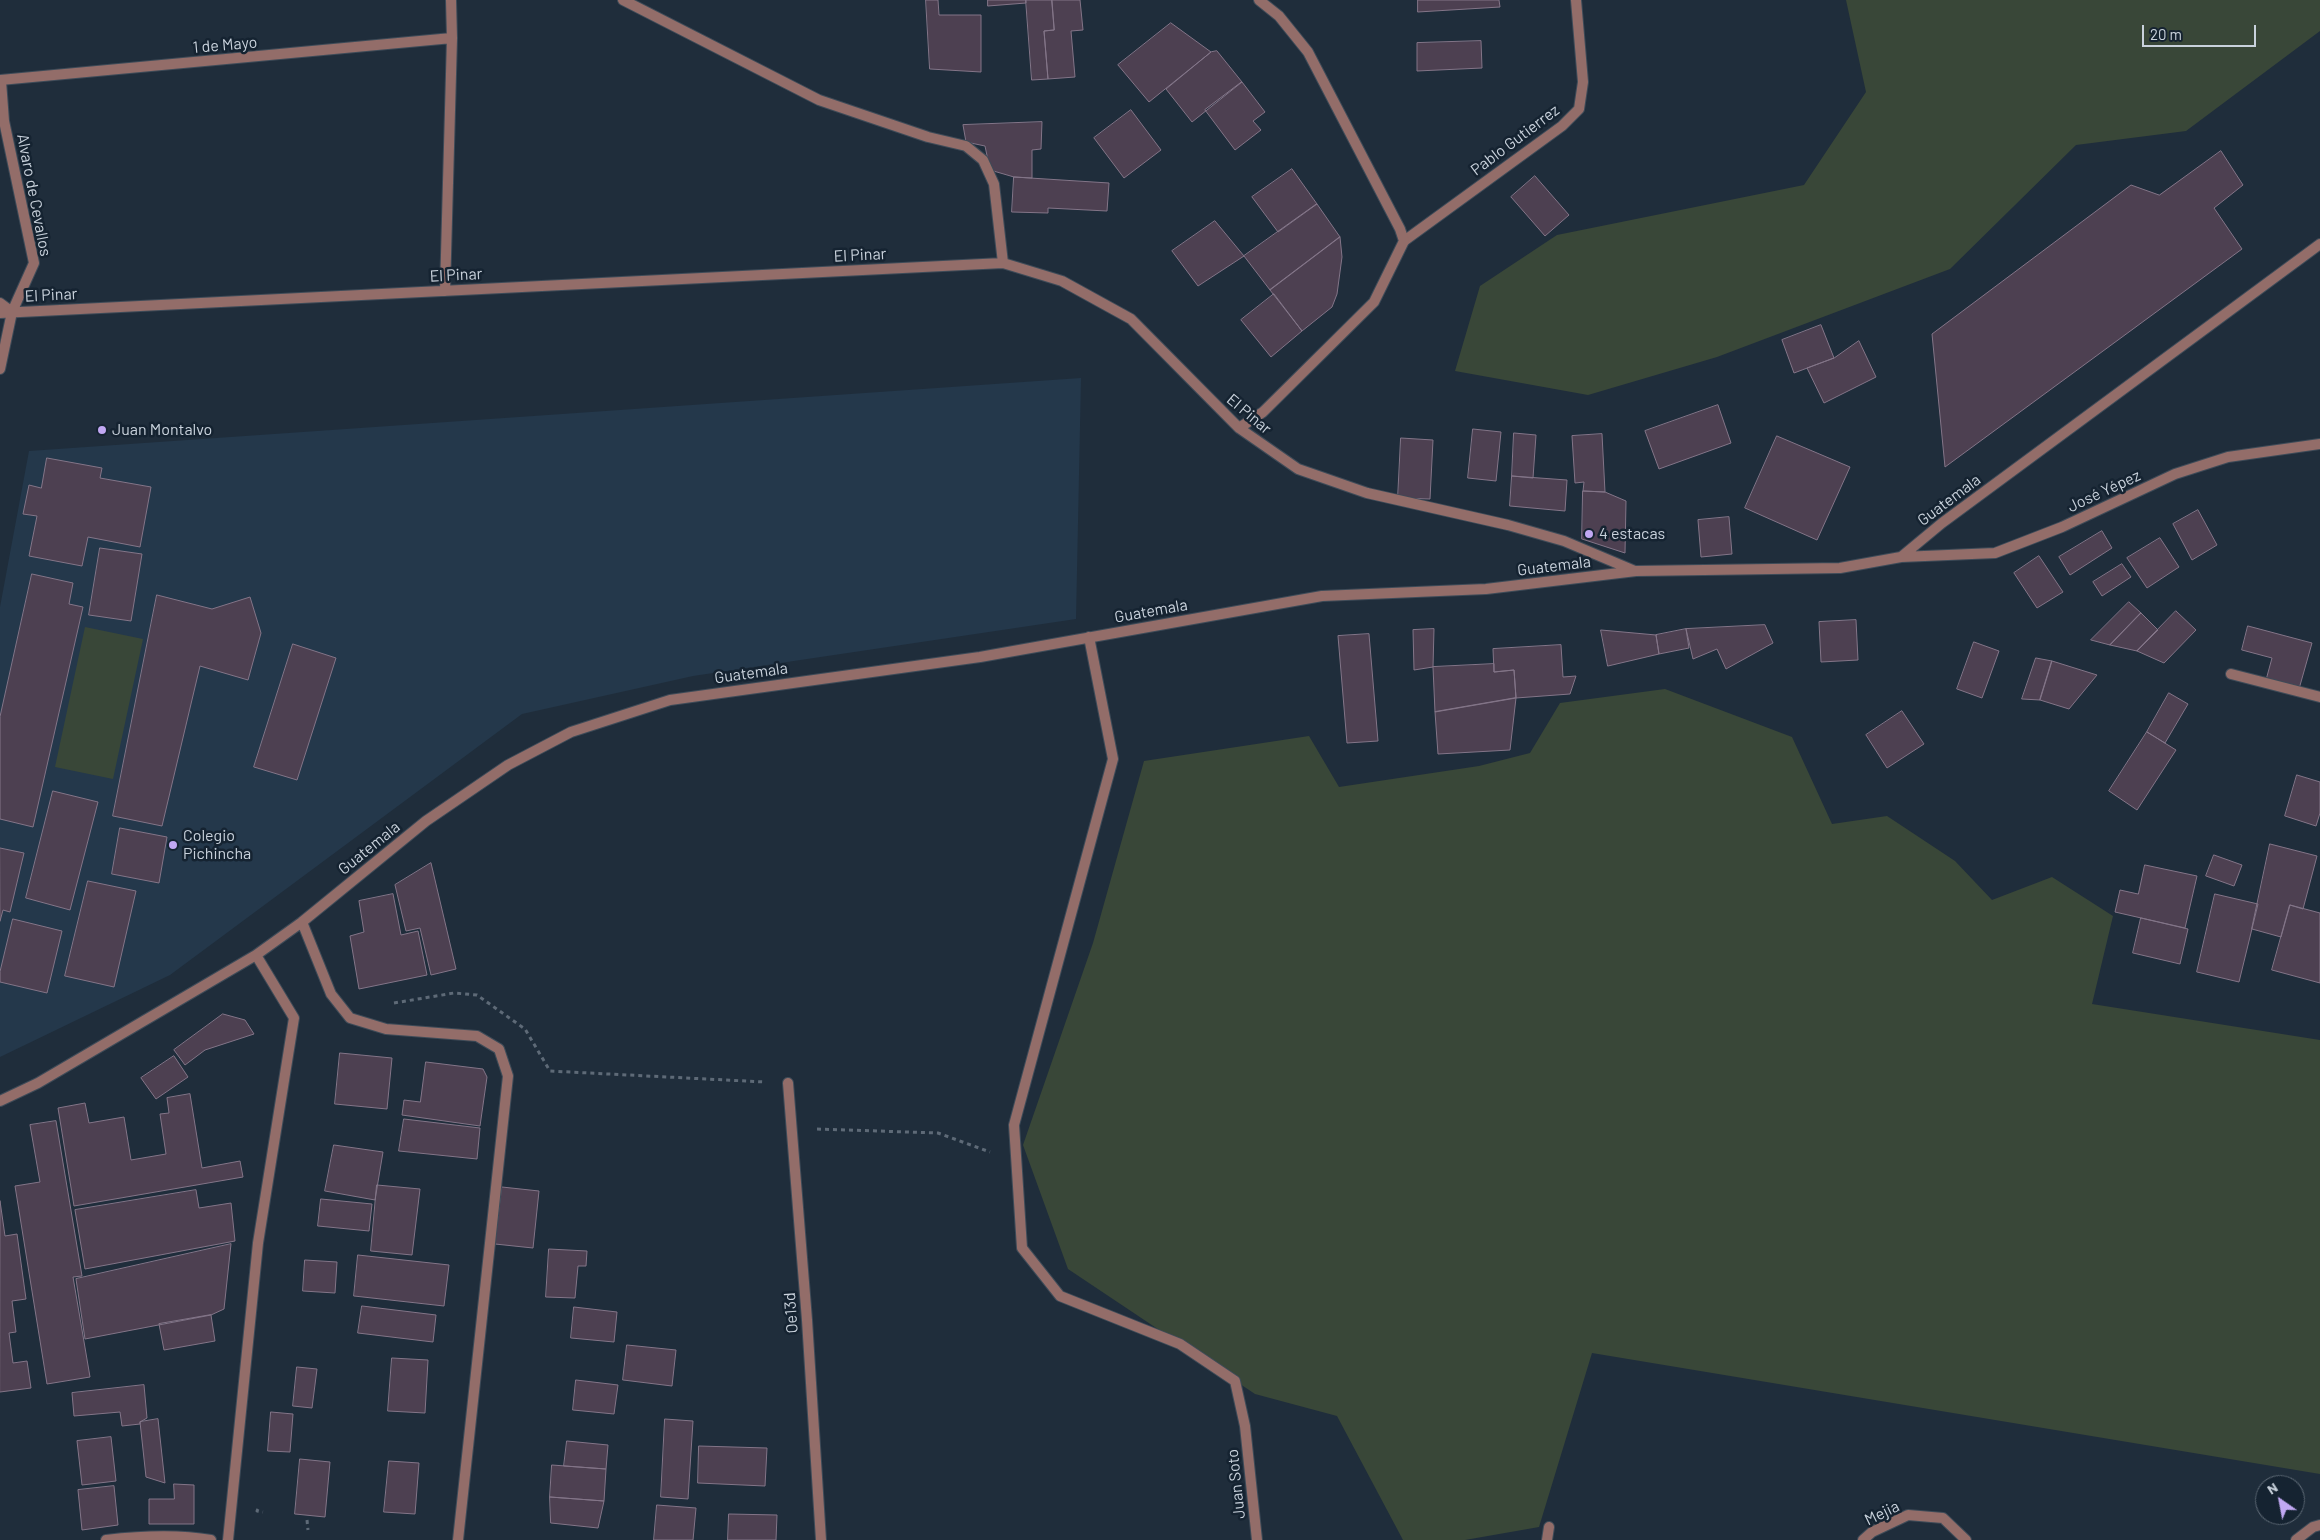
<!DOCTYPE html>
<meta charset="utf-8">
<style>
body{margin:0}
#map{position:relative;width:2320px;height:1540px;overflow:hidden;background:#1f2d3b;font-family:Barlow,sans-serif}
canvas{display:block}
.north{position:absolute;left:2255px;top:1475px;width:50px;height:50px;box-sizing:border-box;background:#152331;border:1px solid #5d6975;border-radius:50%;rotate:327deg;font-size:14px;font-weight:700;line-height:20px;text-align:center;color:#c9d2dc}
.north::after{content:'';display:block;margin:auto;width:18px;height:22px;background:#c1a8f3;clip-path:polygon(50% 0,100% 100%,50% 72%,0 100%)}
.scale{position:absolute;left:2142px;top:25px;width:114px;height:22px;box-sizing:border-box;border:2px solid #c9d2dc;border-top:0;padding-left:6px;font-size:15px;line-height:18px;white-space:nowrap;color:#c9d2dc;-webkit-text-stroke:4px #152331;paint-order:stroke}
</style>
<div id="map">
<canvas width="2320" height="1540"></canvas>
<div class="north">N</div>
<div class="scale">20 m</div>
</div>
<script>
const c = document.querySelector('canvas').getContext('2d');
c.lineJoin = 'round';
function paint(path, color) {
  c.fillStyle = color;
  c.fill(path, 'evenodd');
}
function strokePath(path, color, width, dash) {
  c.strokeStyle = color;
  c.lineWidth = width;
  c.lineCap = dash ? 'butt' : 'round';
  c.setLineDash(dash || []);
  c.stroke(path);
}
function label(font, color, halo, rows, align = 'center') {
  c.font = font + ' Barlow,sans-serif';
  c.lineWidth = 5;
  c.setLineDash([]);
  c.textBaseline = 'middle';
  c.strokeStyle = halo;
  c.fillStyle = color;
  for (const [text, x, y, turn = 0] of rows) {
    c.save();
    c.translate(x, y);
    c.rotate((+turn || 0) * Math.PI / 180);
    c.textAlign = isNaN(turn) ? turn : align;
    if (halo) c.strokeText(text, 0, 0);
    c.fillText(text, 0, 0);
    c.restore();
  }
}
const built = new Path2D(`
 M 1081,378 L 1076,619 L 693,676 L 522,714 L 170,975 L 0,1057 L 0,607 L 29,451 Z`);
const green = new Path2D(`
 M 1846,0 L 2320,0 L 2320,31 L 2186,131 L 2076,145 L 1950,269 L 1717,357 L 1588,395 L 1455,371 L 1480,286 L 1557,235 L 1804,185 L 1866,92 Z
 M 85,627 L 143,639 L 113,779 L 55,767 Z
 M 1665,689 L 1792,737 L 1832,824 L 1887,816 L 1955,861 L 1992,900 L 2052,877 L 2113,916 L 2092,1004 L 2320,1040 L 2320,1474 L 1592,1353 L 1539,1527 L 1465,1540 L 1403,1540 L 1337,1416 L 1255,1394 L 1068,1269 L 1023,1145 L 1093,943 L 1144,761 L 1309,736 L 1339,787 L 1479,766 L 1530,753 L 1560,703 Z`);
const building = new Path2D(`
 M 926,0 L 938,0 L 939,15 L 981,15 L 981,72 L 930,69 Z
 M 988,0 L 1026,0 L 1026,3 L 988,6 Z
 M 1026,0 L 1052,0 L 1054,30 L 1044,31 L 1048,79 L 1032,80 Z
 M 1052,0 L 1080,0 L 1083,30 L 1071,31 L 1075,77 L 1048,79 L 1044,31 L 1054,30 Z
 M 1418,0 L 1499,0 L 1500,7 L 1418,12 Z
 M 1171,23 L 1211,52 L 1149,102 L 1118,65 Z
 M 1481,41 L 1482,68 L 1417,71 L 1417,43 Z
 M 1217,51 L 1242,82 L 1192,122 L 1166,89 L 1211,52 Z
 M 1242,82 L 1265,112 L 1253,121 L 1261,130 L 1235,150 L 1205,110 Z
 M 1131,110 L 1161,150 L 1124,178 L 1094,138 Z
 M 1042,122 L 1041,149 L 1032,150 L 1032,178 L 1014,177 L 990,170 L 985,146 L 966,142 L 963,125 Z
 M 2221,151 L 2243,185 L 2214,208 L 2242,249 L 1945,467 L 1932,334 L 2131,185 L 2159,195 Z
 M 1292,169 L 1317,204 L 1278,232 L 1252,197 Z
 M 1535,176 L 1569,215 L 1545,236 L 1511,197 Z
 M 1014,177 L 1109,183 L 1107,211 L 1048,208 L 1048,213 L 1012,212 Z
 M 1317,204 L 1340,237 L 1270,290 L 1244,256 Z
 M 1215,221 L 1244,256 L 1198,286 L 1172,251 Z
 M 1340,237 L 1342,257 L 1337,294 L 1332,307 L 1302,331 L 1270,290 Z
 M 1274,294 L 1302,331 L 1271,357 L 1241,320 Z
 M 1821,325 L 1834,358 L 1794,373 L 1782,340 Z
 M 1859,341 L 1876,377 L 1824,403 L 1807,368 L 1834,358 Z
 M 1718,405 L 1731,443 L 1659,469 L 1645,431 Z
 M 1473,429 L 1501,432 L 1496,481 L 1468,478 Z
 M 1514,433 L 1536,435 L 1533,478 L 1512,476 Z
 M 1602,434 L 1605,492 L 1583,491 L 1584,482 L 1575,483 L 1572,436 Z
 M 1777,436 L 1850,467 L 1817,540 L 1745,508 Z
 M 1401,438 L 1433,440 L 1430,499 L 1398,498 Z
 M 47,458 L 102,468 L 100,478 L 151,487 L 140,547 L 88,537 L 82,566 L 29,556 L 37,516 L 23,514 L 29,485 L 41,488 Z
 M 1512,476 L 1567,480 L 1565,511 L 1510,506 Z
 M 1583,491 L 1605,492 L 1626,501 L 1625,553 L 1582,539 Z
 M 2198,510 L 2217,545 L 2192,560 L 2173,524 Z
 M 1729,517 L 1732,554 L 1701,557 L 1698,520 Z
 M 2102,531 L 2112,548 L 2070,575 L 2059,557 Z
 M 2160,538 L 2179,567 L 2147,588 L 2127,558 Z
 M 100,548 L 142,554 L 131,621 L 89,615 Z
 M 2039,556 L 2063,592 L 2037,608 L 2014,573 Z
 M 2122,564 L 2131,577 L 2102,596 L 2093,582 Z
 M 32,574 L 73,583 L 69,604 L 83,607 L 33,827 L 0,819 L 0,717 Z
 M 157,595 L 212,609 L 250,597 L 261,633 L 248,680 L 200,666 L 162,826 L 113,816 Z
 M 2129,602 L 2141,613 L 2110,645 L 2091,640 Z
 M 2176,611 L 2196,630 L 2164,663 L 2137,651 Z
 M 2141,613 L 2158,630 L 2137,651 L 2110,645 Z
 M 1856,620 L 1858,660 L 1821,662 L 1819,622 Z
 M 1765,625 L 1773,643 L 1726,669 L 1717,649 L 1693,659 L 1686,629 Z
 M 2248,626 L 2312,643 L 2299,689 L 2266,680 L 2272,658 L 2242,650 Z
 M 1434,629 L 1433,667 L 1414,670 L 1413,630 Z
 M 1686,629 L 1689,648 L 1659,654 L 1656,635 Z
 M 1601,630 L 1656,635 L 1659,654 L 1608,666 Z
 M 1369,634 L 1378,741 L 1347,743 L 1338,636 Z
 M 1974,642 L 1999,651 L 1982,698 L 1957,689 Z
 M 293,644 L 336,658 L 297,780 L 254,767 Z
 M 1561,645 L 1563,677 L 1576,676 L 1570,694 L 1516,698 L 1514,670 L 1494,672 L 1493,649 Z
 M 2036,658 L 2052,661 L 2040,700 L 2022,699 Z
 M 2052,661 L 2097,675 L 2069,709 L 2040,700 Z
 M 1494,664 L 1494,672 L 1514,670 L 1516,698 L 1435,712 L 1433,667 Z
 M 2169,693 L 2188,704 L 2165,743 L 2147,732 Z
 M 1516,698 L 1510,750 L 1438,754 L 1435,712 Z
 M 1902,711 L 1924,744 L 1887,768 L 1866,735 Z
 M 2147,732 L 2176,750 L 2137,810 L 2109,791 Z
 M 2297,775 L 2320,782 L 2320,813 L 2316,826 L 2285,816 Z
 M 53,791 L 98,802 L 70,910 L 26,898 Z
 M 120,828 L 167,837 L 159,883 L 112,874 Z
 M 2270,844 L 2317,856 L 2303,909 L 2290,905 L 2281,937 L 2252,929 Z
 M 0,848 L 24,853 L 10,912 L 3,910 L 0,921 Z
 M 2214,855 L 2242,865 L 2234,886 L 2206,876 Z
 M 431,863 L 456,969 L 431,975 L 420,928 L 406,931 L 395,885 Z
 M 2145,865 L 2197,876 L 2185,928 L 2115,912 L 2120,890 L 2138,894 Z
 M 88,881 L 136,891 L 114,987 L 65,976 Z
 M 393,894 L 401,935 L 418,931 L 427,975 L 359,989 L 350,936 L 364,932 L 359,901 Z
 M 2215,894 L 2258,904 L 2239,982 L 2197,972 Z
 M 2290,905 L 2320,913 L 2320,983 L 2272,970 Z
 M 2141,918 L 2188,929 L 2180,964 L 2133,953 Z
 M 13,919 L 62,931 L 47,993 L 0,982 L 0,972 Z
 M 223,1014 L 245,1020 L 254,1034 L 205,1050 L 185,1065 L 174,1050 Z
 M 340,1053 L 392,1058 L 387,1109 L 335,1104 Z
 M 174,1056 L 188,1077 L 156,1099 L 141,1078 Z
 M 426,1062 L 483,1069 L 487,1077 L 480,1126 L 402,1115 L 404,1100 L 420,1102 Z
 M 190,1094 L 202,1168 L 240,1161 L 243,1177 L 74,1206 L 58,1108 L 85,1103 L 89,1123 L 124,1117 L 131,1160 L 166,1154 L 160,1114 L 169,1113 L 167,1098 Z
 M 404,1119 L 480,1128 L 477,1159 L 399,1151 Z
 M 56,1121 L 82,1276 L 73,1277 L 90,1377 L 47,1384 L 15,1186 L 40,1182 L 30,1125 Z
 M 334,1145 L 383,1152 L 375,1200 L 325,1191 Z
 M 377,1185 L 420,1189 L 412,1255 L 371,1251 Z
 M 502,1187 L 539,1191 L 533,1248 L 495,1244 Z
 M 196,1190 L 199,1208 L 231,1203 L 235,1241 L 85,1269 L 75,1210 Z
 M 321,1199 L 372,1204 L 369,1231 L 318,1226 Z
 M 0,1201 L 5,1236 L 17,1234 L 26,1299 L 12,1301 L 16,1332 L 9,1333 L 13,1363 L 27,1361 L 31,1388 L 0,1392 Z
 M 231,1244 L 224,1309 L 211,1315 L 85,1339 L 76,1279 Z
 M 549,1249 L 587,1251 L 586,1266 L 578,1266 L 575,1298 L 546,1297 Z
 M 358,1255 L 449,1265 L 444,1306 L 354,1296 Z
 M 305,1260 L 337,1262 L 335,1293 L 303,1291 Z
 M 362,1306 L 436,1315 L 433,1342 L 358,1333 Z
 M 574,1307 L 617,1312 L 614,1342 L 571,1338 Z
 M 211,1315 L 215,1341 L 164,1350 L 159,1324 Z
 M 627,1345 L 676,1350 L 672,1386 L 623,1380 Z
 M 392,1358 L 428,1360 L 425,1413 L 388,1411 Z
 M 297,1367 L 317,1369 L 312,1408 L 293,1406 Z
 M 576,1380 L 618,1385 L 614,1414 L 573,1410 Z
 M 144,1385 L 147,1418 L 140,1422 L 140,1424 L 122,1426 L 120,1412 L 74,1416 L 72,1393 Z
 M 271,1412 L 293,1414 L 290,1452 L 268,1451 Z
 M 158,1419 L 165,1483 L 146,1477 L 140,1422 Z
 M 665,1419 L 693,1421 L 688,1499 L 661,1497 Z
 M 111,1437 L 116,1481 L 82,1485 L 77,1441 Z
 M 567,1441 L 608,1445 L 606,1469 L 564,1466 Z
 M 699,1446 L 767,1448 L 765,1486 L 698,1483 Z
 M 300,1459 L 330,1462 L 325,1517 L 295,1514 Z
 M 389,1461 L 419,1463 L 415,1514 L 384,1512 Z
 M 552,1465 L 606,1469 L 604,1501 L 550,1497 Z
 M 174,1484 L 194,1485 L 194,1524 L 149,1524 L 149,1499 L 174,1499 Z
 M 114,1486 L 118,1525 L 82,1530 L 78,1490 Z
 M 550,1497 L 604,1501 L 598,1528 L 551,1523 Z
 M 657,1505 L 696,1508 L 693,1540 L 654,1540 Z
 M 729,1514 L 777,1515 L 776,1540 L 728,1540 Z`);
const path = new Path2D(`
 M 394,1003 L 454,993 L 477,995 L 525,1029 L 550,1071 L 765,1082
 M 817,1129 L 938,1133 L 990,1152
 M 258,1509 L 257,1511 L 263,1512
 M 307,1520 L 308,1530`);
const lane = new Path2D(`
 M 1404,241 L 1562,126 L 1579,109 L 1583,82 L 1576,0`);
const street = new Path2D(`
 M 623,0 L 819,100 L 928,137 L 966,146 L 983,160 L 994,184 L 1003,263
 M 0,80 L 452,38
 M 445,291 L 452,38 L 451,0
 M 0,303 L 12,312
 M 0,313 L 1003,263 L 1062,281 L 1131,319 L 1239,428 L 1298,469 L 1367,493 L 1508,525 L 1564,541 L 1635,571
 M 0,369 L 12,312 L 34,263 L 4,121 L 1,81
 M 1239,428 L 1263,412 L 1374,302 L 1404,241 L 1400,229 L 1308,52 L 1279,16 L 1259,0
 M 1901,557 L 1942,523 L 2320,244
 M 1089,637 L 1113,759 L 1014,1125 L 1022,1248 L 1060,1296 L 1180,1344 L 1235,1381 L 1245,1426 L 1257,1540
 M 2231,674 L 2320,697
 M 302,922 L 331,994 L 350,1018 L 386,1029 L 477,1036 L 499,1049 L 508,1076 L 458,1540
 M 788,1083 L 807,1320 L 821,1540
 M 0,1101 L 38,1083 L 256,955 L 302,922 L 426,821 L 508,765 L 571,732 L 670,700 L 980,657 L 1322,596 L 1486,589 L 1636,571 L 1840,568 L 1901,557 L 1995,553 L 2062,527 L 2175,474 L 2228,457 L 2320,444
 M 106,1540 C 140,1536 177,1534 211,1540
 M 228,1540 L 258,1243 L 294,1018 L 256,955
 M 1547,1540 L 1549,1527
 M 1863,1540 L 1872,1532 L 1908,1515 L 1943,1518 L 1966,1540
 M 2296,1540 L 2313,1527 L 2320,1525`);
const markers = [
 [102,430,5,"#c1a8f3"],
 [1589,534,5,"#c1a8f3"],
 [173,845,5,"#c1a8f3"]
];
const streetNames = [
 ["1 de Mayo",225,45,-5],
 ["Pablo Gutierrez",1515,140,-37],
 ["Alvaro de Cevallos",34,195,79],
 ["El Pinar",860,255,-3],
 ["El Pinar",456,275,-3],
 ["El Pinar",51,295,-3],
 ["El Pinar",1249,414,40],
 ["José Yépez",2104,491,-25],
 ["Guatemala",1949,500,-37],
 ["Guatemala",1554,566,-7],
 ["Guatemala",1151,611,-10],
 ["Guatemala",751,673,-8],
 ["Guatemala",369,848,-39],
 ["Oe13d",791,1313,-94],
 ["Juan Soto",1236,1484,-96],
 ["Mejia",1882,1513,-26]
];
const poiNames = [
 ["Juan Montalvo",112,430],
 ["4 estacas",1599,534],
 ["Colegio",183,836],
 ["Pichincha",183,854]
];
paint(built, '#24384b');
paint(green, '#394738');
paint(building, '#4d4051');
strokePath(building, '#837588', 1);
strokePath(lane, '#3e4b58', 12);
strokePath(street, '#3e4b58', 12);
strokePath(path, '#5e6a77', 3, [4, 4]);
strokePath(lane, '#936d69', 10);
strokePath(street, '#936d69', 10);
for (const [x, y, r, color] of markers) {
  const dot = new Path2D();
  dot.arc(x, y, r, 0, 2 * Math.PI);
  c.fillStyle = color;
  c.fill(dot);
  strokePath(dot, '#152331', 2);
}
label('16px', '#c9d2dc', '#152331', streetNames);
label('16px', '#c9d2dc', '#152331', poiNames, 'left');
</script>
